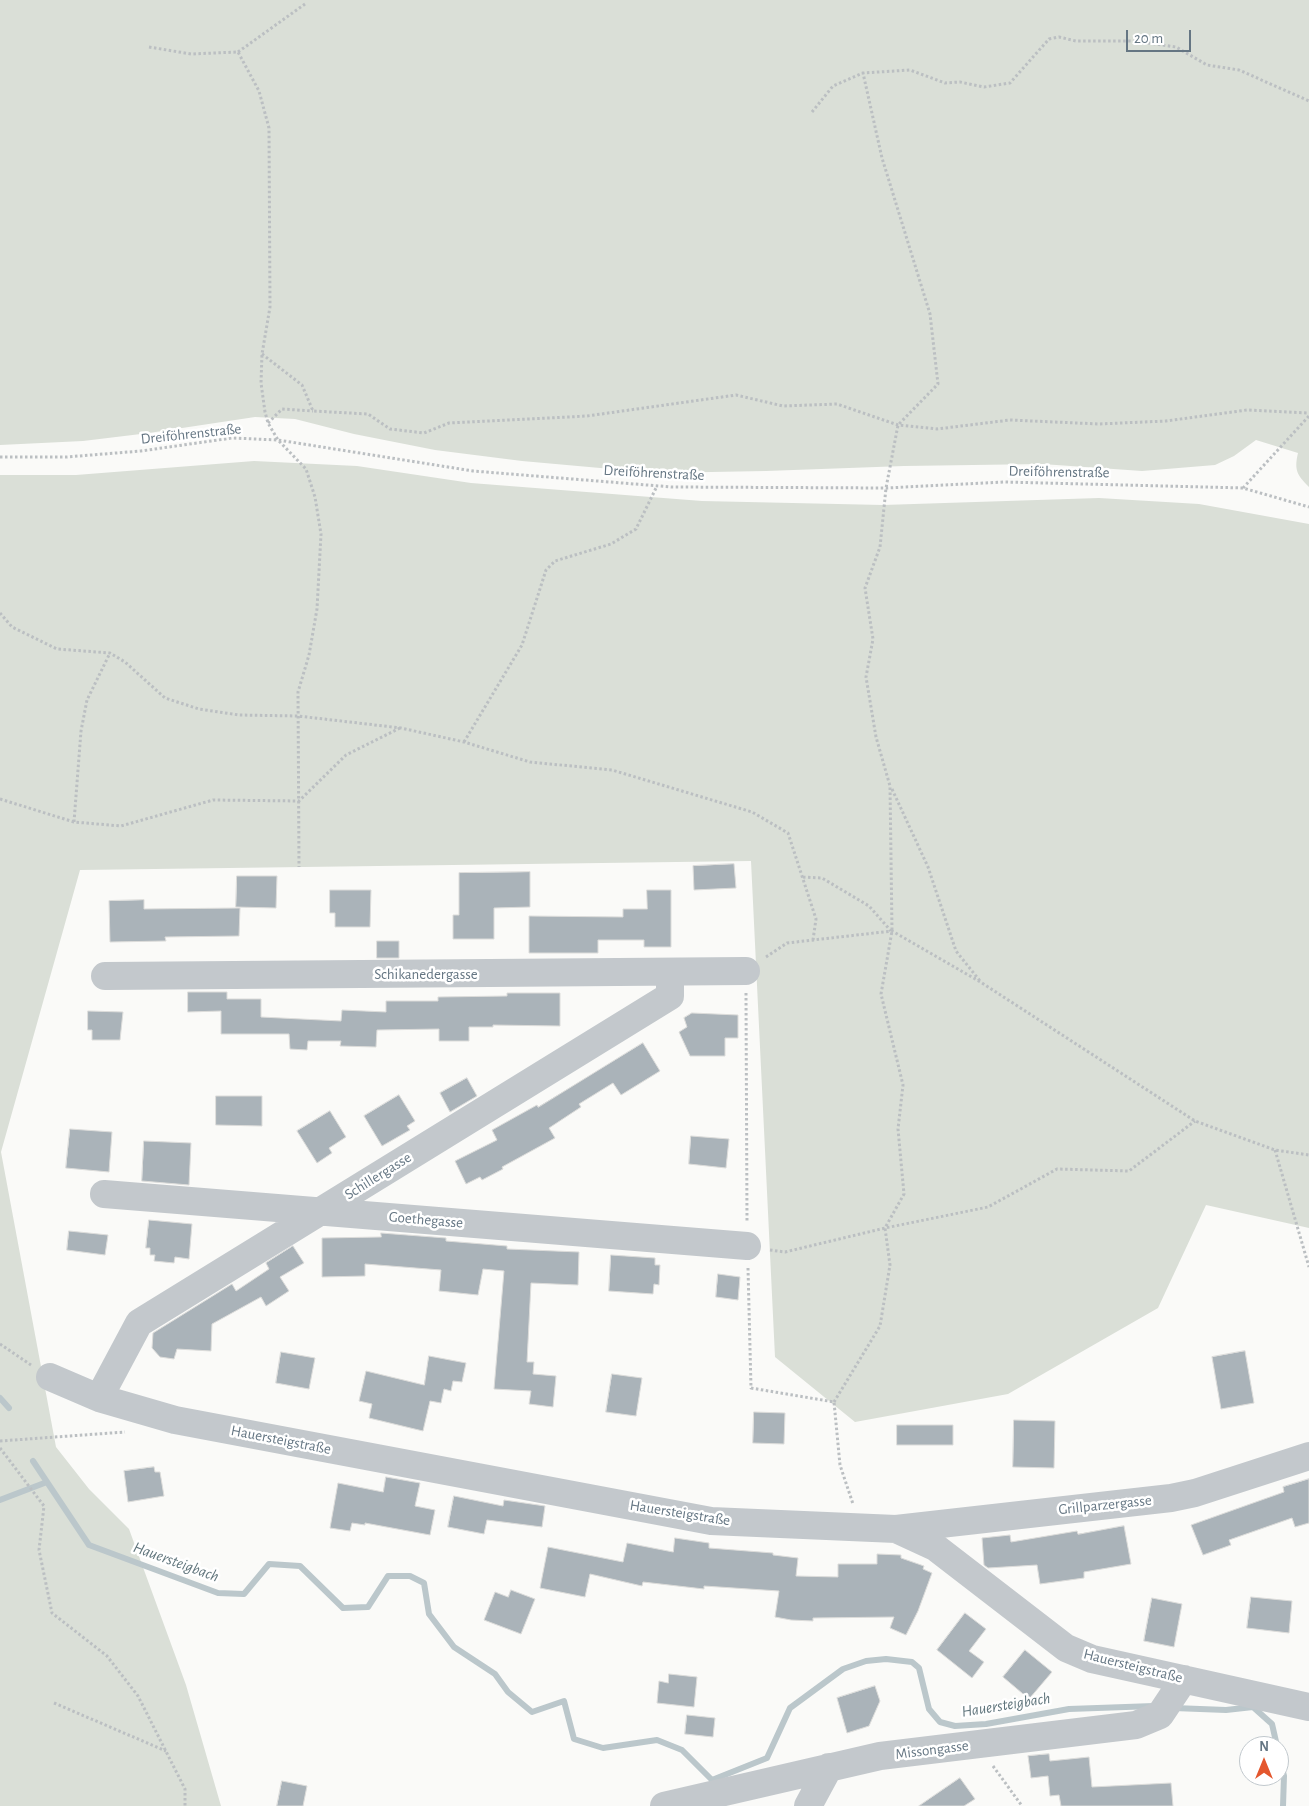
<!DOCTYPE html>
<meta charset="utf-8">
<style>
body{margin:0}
#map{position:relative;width:1309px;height:1806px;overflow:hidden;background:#fafaf8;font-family:"Alegreya Sans",sans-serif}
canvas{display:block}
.north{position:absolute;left:1239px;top:1736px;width:50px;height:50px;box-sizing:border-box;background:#fff;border:1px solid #c1c8cd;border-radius:50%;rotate:0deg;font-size:14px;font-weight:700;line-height:20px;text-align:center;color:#657683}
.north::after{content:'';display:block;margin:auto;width:18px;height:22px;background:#e4572e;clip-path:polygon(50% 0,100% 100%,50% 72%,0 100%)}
.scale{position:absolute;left:1126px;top:30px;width:65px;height:22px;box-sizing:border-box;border:2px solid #657683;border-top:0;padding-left:6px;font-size:15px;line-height:18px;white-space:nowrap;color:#657683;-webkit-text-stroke:4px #fff;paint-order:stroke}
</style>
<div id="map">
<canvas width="1309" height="1806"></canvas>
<div class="north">N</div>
<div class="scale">20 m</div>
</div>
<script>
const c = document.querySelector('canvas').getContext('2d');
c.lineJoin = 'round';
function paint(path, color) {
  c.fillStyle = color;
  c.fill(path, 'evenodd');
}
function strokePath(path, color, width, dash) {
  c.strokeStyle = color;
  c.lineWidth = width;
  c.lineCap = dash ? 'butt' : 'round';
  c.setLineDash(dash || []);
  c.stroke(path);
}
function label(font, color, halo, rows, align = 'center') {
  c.font = font + ' "Alegreya Sans",sans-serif';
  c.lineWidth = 5;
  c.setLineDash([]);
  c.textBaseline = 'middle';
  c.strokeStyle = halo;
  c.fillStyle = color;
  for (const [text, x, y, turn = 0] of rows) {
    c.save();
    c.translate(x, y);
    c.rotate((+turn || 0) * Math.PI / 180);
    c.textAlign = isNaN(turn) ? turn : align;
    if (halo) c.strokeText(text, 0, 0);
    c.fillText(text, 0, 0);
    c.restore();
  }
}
const green = new Path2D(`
 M 0,0 L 1309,0 L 1309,487 C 1297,475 1294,470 1298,453 L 1256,440 L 1234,456 L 1215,465 L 1142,471 L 1042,464 L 904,466 L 766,471 L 656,473 L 522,461 L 435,450 L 354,434 L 295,419 L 255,417 L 149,433 L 83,441 L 0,445 Z
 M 254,461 L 357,466 L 471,483 L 702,501 L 883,505 L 1099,498 L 1199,504 L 1309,524 L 1309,1228 L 1206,1205 L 1158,1308 L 1008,1394 L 855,1422 L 775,1357 L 751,861 L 80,870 L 1,1152 L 56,1447 L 89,1489 L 129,1529 L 186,1685 L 221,1806 L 0,1806 L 0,475 L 76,475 Z`);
const stream = new Path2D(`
 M 0,1398 L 9,1408
 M 33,1461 L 89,1545 L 218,1593 L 244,1594 L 269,1564 L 300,1566 L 343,1608 L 368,1607 L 388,1576 L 410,1576 L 424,1583 L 429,1614 L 454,1647 L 495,1674 L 508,1692 L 532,1712 L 564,1701 L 574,1739 L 603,1748 L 657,1740 L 682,1750 L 712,1780 L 767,1758 L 790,1708 L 843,1669 L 866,1661 L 886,1659 L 912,1662 L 919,1668 L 929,1709 L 940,1722 L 955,1726 L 986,1724 L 1069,1709 L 1154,1706
 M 0,1500 L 47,1482
 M 1174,1708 L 1226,1710 L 1253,1707 L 1272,1724 L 1277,1746
 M 1279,1755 L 1284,1776 L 1283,1806`);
const building = new Path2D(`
 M 734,864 L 736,888 L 694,890 L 693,866 Z
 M 530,872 L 530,907 L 494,908 L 494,939 L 453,939 L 453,915 L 459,915 L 459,873 Z
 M 237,876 L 277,876 L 276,908 L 236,907 Z
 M 330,890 L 371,890 L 370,927 L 335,927 L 335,913 L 330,913 Z
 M 647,890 L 671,890 L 671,947 L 644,947 L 644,940 L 598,940 L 598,953 L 529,953 L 529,916 L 623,917 L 623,909 L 647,909 Z
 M 144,900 L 144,909 L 240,908 L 239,936 L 165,937 L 166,941 L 110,942 L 109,901 Z
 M 377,941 L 399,941 L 399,958 L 377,958 Z
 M 188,992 L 227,992 L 227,999 L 261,999 L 261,1017 L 341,1021 L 342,1010 L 386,1012 L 386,1001 L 438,1001 L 438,997 L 507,996 L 507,993 L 560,993 L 560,1026 L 493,1025 L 493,1027 L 469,1027 L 469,1041 L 439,1041 L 439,1029 L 377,1030 L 376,1047 L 340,1046 L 341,1041 L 308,1041 L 307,1050 L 290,1049 L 289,1034 L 221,1034 L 221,1011 L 188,1012 Z
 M 88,1011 L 123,1012 L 120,1040 L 92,1040 L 92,1030 L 88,1030 Z
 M 692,1013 L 738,1015 L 738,1038 L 725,1038 L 725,1056 L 690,1056 L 679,1032 L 687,1027 L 684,1018 Z
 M 643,1043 L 660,1071 L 621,1095 L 613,1083 L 579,1104 L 581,1107 L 549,1128 L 555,1138 L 502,1167 L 503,1169 L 482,1180 L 480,1177 L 466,1184 L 455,1161 L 497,1140 L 492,1130 L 537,1105 L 538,1107 Z
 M 467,1078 L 477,1096 L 450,1112 L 440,1093 Z
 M 399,1095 L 415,1121 L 407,1126 L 410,1130 L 382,1146 L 364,1116 Z
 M 216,1096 L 262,1096 L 262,1126 L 216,1125 Z
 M 330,1111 L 346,1137 L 329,1148 L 332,1153 L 317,1163 L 297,1131 Z
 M 70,1129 L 112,1132 L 109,1172 L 66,1168 Z
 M 691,1136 L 729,1139 L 726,1168 L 689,1164 Z
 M 144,1141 L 191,1143 L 189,1185 L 142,1181 Z
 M 149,1220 L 192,1224 L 189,1259 L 175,1257 L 174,1263 L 154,1261 L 155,1255 L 150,1255 L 150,1248 L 146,1248 Z
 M 69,1231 L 108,1235 L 105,1255 L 67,1250 Z
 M 381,1233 L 446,1238 L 446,1241 L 507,1246 L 507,1249 L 579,1252 L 578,1285 L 531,1283 L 527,1362 L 534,1362 L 533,1374 L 556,1376 L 553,1407 L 529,1404 L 531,1391 L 494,1389 L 504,1271 L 483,1269 L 478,1295 L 439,1291 L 441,1270 L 365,1264 L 365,1276 L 322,1277 L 322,1238 L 381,1237 Z
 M 293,1246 L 304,1263 L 280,1277 L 289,1291 L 266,1306 L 261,1297 L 212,1324 L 211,1351 L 177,1349 L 174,1359 L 160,1357 L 152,1348 L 153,1333 L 232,1284 L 236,1291 L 269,1269 L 266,1263 Z
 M 611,1255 L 655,1258 L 655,1265 L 660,1265 L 659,1285 L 654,1284 L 653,1294 L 609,1291 Z
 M 718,1274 L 740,1277 L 738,1300 L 716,1297 Z
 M 1245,1351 L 1254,1403 L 1221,1409 L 1212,1357 Z
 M 281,1352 L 315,1358 L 309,1389 L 276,1383 Z
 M 429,1356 L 466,1363 L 462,1382 L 453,1381 L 451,1391 L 444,1389 L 441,1403 L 430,1401 L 423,1431 L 369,1418 L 372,1404 L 359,1401 L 366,1371 L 424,1385 Z
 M 612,1374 L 642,1378 L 636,1416 L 606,1412 Z
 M 754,1412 L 785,1413 L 784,1444 L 753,1443 Z
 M 1014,1420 L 1055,1421 L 1054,1468 L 1013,1467 Z
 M 897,1425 L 953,1425 L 953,1445 L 897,1445 Z
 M 154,1467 L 155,1472 L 160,1472 L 164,1496 L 128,1502 L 124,1471 Z
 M 386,1477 L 420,1483 L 415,1506 L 435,1510 L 430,1535 L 365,1523 L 365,1525 L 352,1523 L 350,1531 L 330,1528 L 338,1483 L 383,1492 Z
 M 1309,1479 L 1309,1523 L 1295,1527 L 1292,1518 L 1229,1540 L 1231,1545 L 1203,1555 L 1191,1525 L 1284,1492 L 1283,1487 Z
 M 454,1496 L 503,1506 L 504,1500 L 545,1506 L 542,1527 L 487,1520 L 484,1534 L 448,1527 Z
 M 1124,1526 L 1131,1564 L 1084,1572 L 1084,1578 L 1040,1584 L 1037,1565 L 988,1568 L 984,1565 L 982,1538 L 1010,1535 L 1011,1542 L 1077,1531 L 1078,1534 Z
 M 675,1538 L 709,1543 L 709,1548 L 773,1553 L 773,1555 L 798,1558 L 796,1576 L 838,1577 L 838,1564 L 877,1564 L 877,1554 L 901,1555 L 901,1558 L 924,1566 L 923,1569 L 932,1573 L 918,1611 L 906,1635 L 890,1628 L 894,1617 L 813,1618 L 813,1621 L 791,1620 L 775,1617 L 779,1591 L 704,1586 L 704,1589 L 643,1582 L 642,1586 L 590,1574 L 585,1597 L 540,1588 L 548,1547 L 623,1562 L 627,1543 L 673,1552 Z
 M 511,1590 L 535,1599 L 521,1634 L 484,1620 L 495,1592 L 508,1597 Z
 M 1251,1597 L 1292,1601 L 1289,1633 L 1247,1628 Z
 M 1152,1598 L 1182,1604 L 1174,1647 L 1144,1641 Z
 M 965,1613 L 986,1629 L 969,1651 L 984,1662 L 972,1678 L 937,1650 Z
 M 1025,1650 L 1052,1672 L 1029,1699 L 1003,1677 Z
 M 669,1674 L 697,1677 L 694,1707 L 657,1703 L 659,1681 L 668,1683 Z
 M 875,1686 L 880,1701 L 869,1726 L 847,1733 L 837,1698 Z
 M 687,1715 L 715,1718 L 713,1737 L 685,1734 Z
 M 1049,1754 L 1050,1761 L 1089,1757 L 1092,1787 L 1171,1783 L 1173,1806 L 1061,1806 L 1059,1795 L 1050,1796 L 1048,1776 L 1031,1778 L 1028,1756 Z
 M 960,1778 L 975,1799 L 964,1806 L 919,1806 Z
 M 282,1781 L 307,1786 L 303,1806 L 277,1806 Z`);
const path = new Path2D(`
 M 149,47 L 191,54 L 238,52 L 259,91 L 269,128 L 270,307 L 262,354 L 261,383 L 265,412 L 268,423 L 278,440 L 306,469 L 315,497 L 321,534 L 317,609 L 309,655 L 298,692 L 299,867
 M 238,52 L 305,4
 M 812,112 L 833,86 L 863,73 L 910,70 L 945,83 L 960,82 L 984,87 L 1010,83 L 1049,39 L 1059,37 L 1076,41 L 1135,41 L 1176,47 L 1207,65 L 1239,70 L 1309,101
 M 262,354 L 302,385 L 313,411 L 368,414 L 390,429 L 424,433 L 449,423 L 587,416 L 736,395 L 783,406 L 837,404 L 898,425 L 937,429 L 1010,420 L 1099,424 L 1166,421 L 1247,410 L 1309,413
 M 268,423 L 282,409 L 313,411
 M 0,457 L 66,457 L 141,451 L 232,438 L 278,440 L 473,471 L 672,487 L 886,488 L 1004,482 L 1243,488 L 1309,507
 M 1243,488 L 1309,416
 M 0,613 L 12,627 L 57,649 L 110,653 L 125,662 L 165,698 L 199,709 L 239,715 L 298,716 L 401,728 L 464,742 L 530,762 L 612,770 L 752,812 L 788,833 L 816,919 L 813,940
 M 464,742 L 522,645 L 546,570 L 555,561 L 611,544 L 636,529 L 657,486
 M 892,789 L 928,867 L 956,951 L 980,981
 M 0,799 L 74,822 L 121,826 L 213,800 L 299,801 L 346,755 L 400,728
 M 74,822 L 81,731 L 87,700 L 110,653
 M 803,877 L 822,878 L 869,906 L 891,931
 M 766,957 L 787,943 L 892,931 L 982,983 L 1195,1121 L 1275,1150 L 1309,1155
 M 746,993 L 747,1222
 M 1275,1150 L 1309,1267
 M 770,1250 L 785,1252 L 885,1228 L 988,1207 L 1057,1169 L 1129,1171 L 1195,1121
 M 748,1268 L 751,1388 L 834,1402 L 840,1465 L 853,1504
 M 0,1344 L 31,1365
 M 834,1402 L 880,1326 L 890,1265 L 885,1228 L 904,1194 L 898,1129 L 903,1085 L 881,994 L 892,931 L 890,786 L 876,737 L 866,677 L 873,639 L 865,588 L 880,547 L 886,488 L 898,425 L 938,384 L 930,314 L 882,158 L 863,73
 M 0,1441 L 125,1432
 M 0,1448 L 44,1506 L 39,1550 L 52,1613 L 107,1656 L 138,1696 L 185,1789 L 185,1806
 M 54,1703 L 166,1751
 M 993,1766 L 1022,1806`);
const minor = new Path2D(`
 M 105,976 L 746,971
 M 104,1194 L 747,1246
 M 50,1377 L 99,1398 L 175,1420 L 711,1521 L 896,1529 L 935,1547 L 1066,1648 L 1092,1659 L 1309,1707
 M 99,1398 L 139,1323 L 670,996 L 670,972
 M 896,1529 L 1171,1498 L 1195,1493 L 1309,1456
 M 664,1806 L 880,1756 L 1136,1725 L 1160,1715 L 1184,1679
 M 808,1806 L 829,1767`);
const streetNames = [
 ["Dreiföhrenstraße",191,434,-6],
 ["Dreiföhrenstraße",1059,472,1],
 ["Dreiföhrenstraße",654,473,3],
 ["Schikanedergasse",426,974],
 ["Schillergasse",378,1176,-32],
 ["Goethegasse",426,1220,5],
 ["Hauersteigstraße",281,1440,11],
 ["Grillparzergasse",1105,1505,-6],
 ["Hauersteigstraße",680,1513,9],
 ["Hauersteigstraße",1133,1666,14],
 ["Missongasse",932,1750,-7]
];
const waterNames = [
 ["Hauersteigbach",176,1562,20],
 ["Hauersteigbach",1006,1705,-9]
];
paint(green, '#dadfd7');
strokePath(stream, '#bbc7cb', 6);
paint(building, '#aab3b9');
strokePath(building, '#dcdcda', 1);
strokePath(path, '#bbbfc2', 3, [2.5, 2.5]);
strokePath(minor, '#c3c8cc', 28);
label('15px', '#657683', '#fff', streetNames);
label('italic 16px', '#60757c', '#fff', waterNames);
</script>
